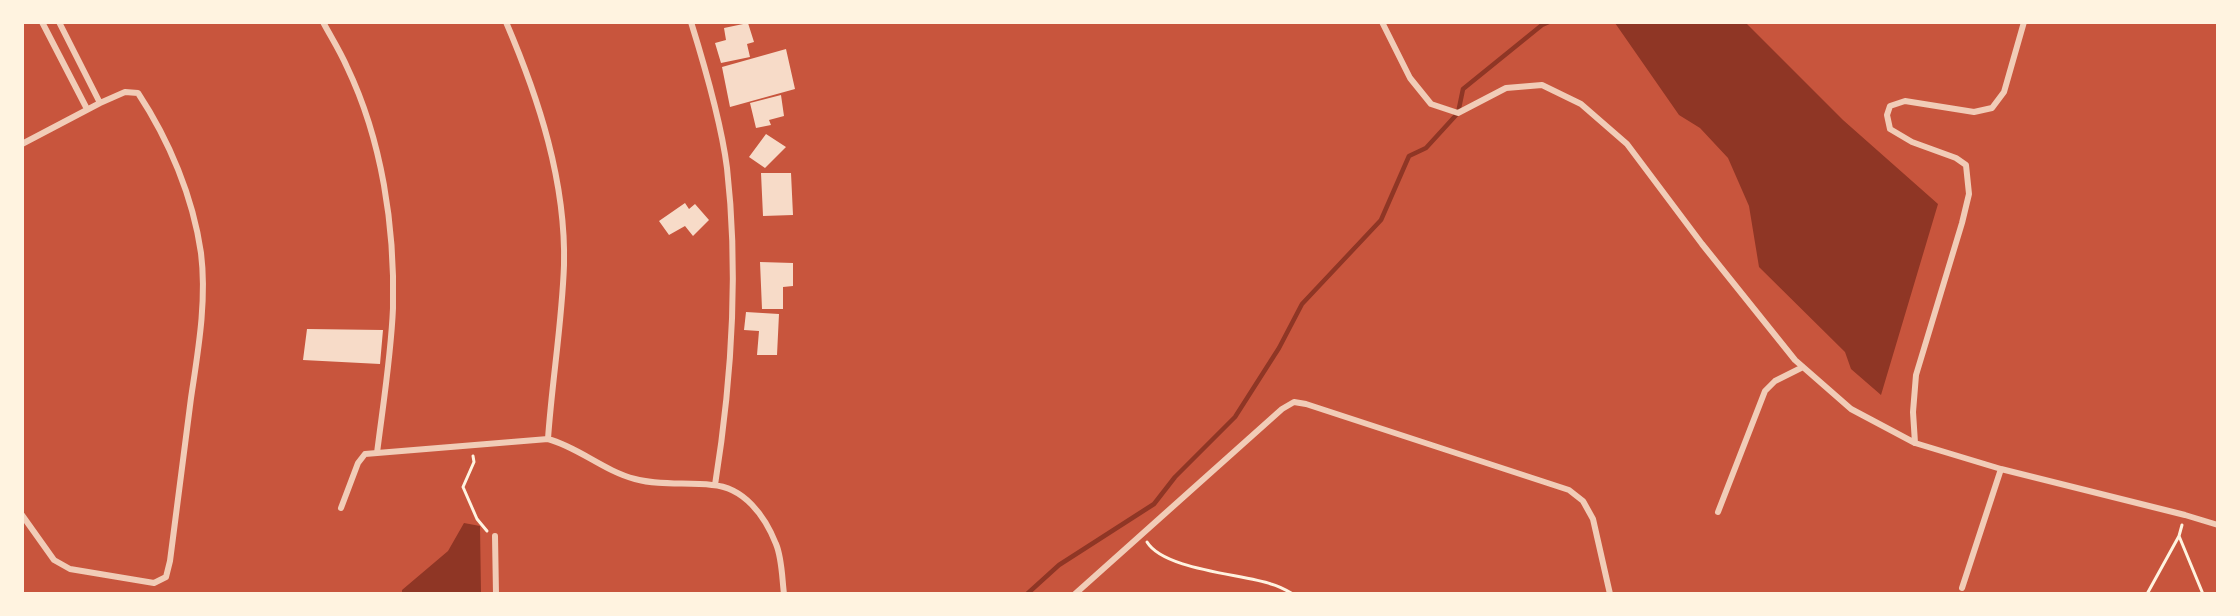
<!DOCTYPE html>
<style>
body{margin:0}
#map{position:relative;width:2240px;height:616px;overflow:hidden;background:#c8553d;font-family:"Varela Round",sans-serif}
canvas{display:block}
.frame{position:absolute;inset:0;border:24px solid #fff3e0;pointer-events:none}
</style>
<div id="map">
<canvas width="2240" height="616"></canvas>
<div class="frame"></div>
</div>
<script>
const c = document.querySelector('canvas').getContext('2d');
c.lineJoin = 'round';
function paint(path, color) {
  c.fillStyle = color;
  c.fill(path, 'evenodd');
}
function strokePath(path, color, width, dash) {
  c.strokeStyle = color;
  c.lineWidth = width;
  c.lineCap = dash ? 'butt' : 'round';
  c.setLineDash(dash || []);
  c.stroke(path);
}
const water = new Path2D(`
 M 1615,23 L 1746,23 L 1843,120 L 1938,204 L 1881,395 L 1851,369 L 1845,352 L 1759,267 L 1749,206 L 1728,158 L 1700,128 L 1679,115 Z
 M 464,523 L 480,526 L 481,593 L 402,593 L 402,590 L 448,551 Z`);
const stream = new Path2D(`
 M 1027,594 L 1059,565 L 1154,504 L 1175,477 L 1235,417 L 1279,348 L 1302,304 L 1381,220 L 1409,156 L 1426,148 L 1458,113 L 1463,89 L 1542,25 L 1549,22`);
const building = new Path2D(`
 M 748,23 L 754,42 L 747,44 L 750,57 L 721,63 L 715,43 L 726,40 L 724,28 Z
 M 786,49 L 795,89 L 730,107 L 722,67 Z
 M 781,95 L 784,116 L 769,120 L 771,125 L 756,128 L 750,103 Z
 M 766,134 L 786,147 L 765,168 L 749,157 Z
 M 761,173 L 791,173 L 793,215 L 763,216 Z
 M 685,203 L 689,209 L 695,204 L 709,220 L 693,236 L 685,226 L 669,235 L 659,221 Z
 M 760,262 L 793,263 L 793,286 L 783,287 L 783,309 L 762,309 Z
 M 746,312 L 779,314 L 777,355 L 757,355 L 759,331 L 744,330 Z
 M 307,329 L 383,330 L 380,364 L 303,360 Z`);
const path = new Path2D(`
 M 473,456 L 474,462 L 463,487 L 477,519 L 487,531
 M 2179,536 L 2203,594
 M 1147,542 C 1164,570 1242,574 1271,584 C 1279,586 1286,590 1293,594
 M 2147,594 L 2179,536 L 2182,525`);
const minor = new Path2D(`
 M 42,22 L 87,109
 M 59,22 L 100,103
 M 323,22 C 331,37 340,51 347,67 C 382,140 395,227 393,308 C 391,356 383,405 377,453
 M 506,22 C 539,99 566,182 564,265 C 562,323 552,381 548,439
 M 691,22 C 705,67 721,121 727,168 C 739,274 732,379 715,485
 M 1382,22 L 1410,78 L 1431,104 L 1458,113 L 1506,88 L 1542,85 L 1581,104 L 1627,144 L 1702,244 L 1795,360 L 1851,409 L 1915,443 L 2001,469 L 2185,515 L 2218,525
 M 22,144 L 100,103 L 125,92 L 138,93 C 169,140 193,197 201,253 C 207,301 198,351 191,398 C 184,452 177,506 170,561 L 166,577 L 154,583 L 70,569 L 54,560 L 22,515
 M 1915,443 L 1913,412 L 1916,375 L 1962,223 L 1969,194 L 1966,165 L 1956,158 L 1912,142 L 1890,129 L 1887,115 L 1890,106 L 1905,101 L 1974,112 L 1992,108 L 2004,92 L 2024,22
 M 341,508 L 358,463 L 365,454 L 548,439 C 578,447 604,471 635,479 C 660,486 686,482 712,485 C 744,487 765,516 776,544 C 782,558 782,578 784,594
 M 1718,512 L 1765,391 L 1775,381 L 1803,367
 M 495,536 L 496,594
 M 1962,588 L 2001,469
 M 1075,594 L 1282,409 L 1294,402 L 1306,404 L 1569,490 L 1583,501 L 1593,519 L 1610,594`);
paint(water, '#8f3625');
strokePath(stream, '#8f3625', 4.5);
paint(building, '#f7dbc8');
strokePath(path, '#fff3e0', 3);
strokePath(minor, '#f1ccb7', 6);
</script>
